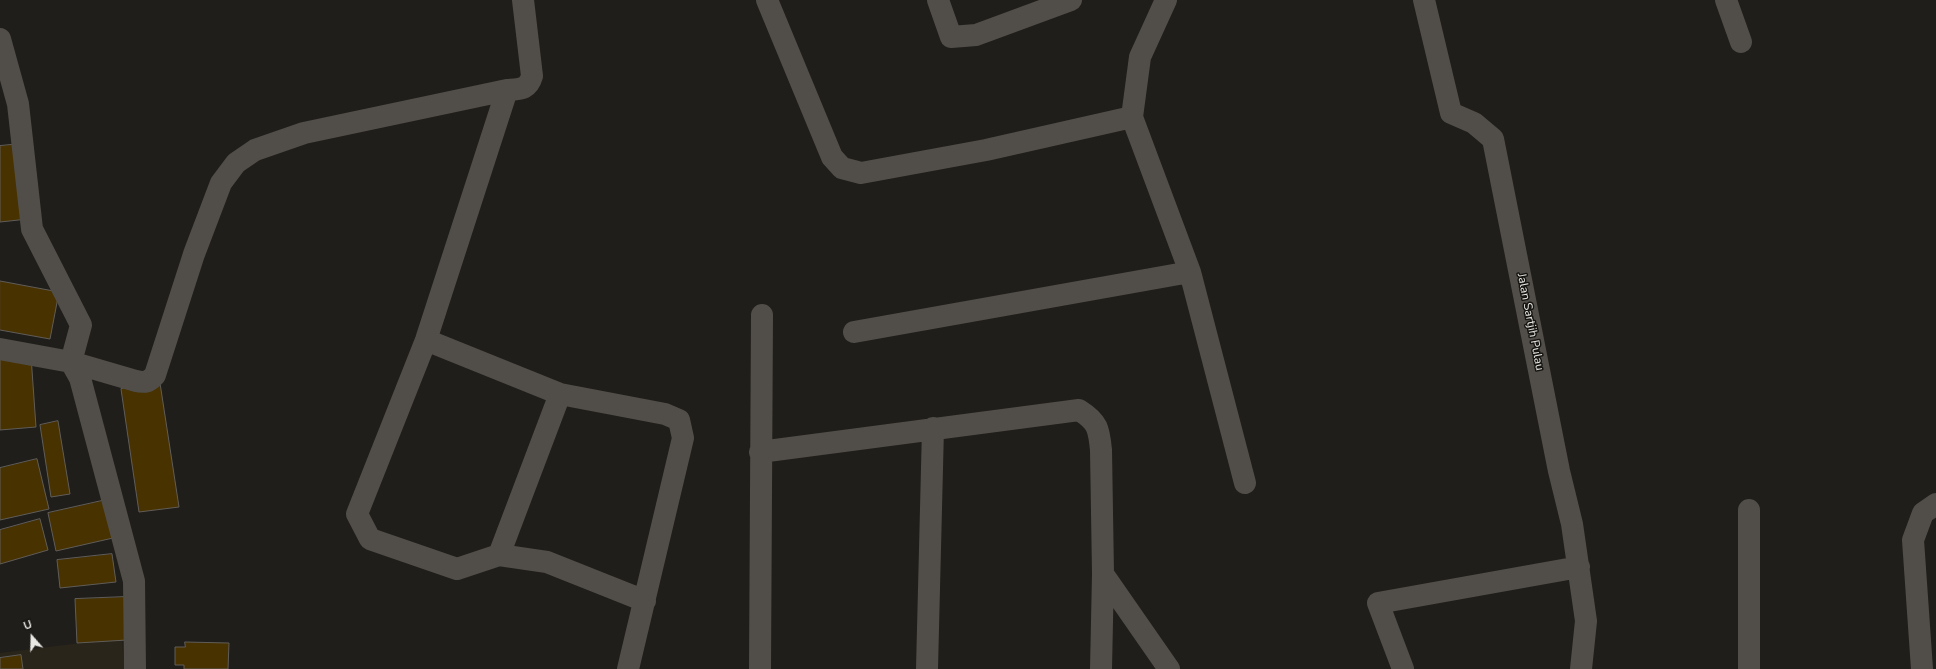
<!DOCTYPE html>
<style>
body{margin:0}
#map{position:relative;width:1936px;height:669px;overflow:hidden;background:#201e1a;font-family:"Nunito Sans",sans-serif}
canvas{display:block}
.north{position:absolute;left:12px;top:617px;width:40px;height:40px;-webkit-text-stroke:3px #171511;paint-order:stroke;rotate:340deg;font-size:11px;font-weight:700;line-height:16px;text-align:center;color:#e9e8e5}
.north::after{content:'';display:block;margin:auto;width:14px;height:18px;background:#e9e8e5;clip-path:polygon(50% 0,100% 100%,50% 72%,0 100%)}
</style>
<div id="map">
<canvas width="1936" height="669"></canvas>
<div class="north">U</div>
</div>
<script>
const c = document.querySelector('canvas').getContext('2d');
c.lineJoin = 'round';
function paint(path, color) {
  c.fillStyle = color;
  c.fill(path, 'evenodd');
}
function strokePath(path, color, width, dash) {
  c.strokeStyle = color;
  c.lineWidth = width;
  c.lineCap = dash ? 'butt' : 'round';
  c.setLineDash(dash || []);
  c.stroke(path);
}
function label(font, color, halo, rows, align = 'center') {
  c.font = font + ' "Nunito Sans",sans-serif';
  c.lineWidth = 3;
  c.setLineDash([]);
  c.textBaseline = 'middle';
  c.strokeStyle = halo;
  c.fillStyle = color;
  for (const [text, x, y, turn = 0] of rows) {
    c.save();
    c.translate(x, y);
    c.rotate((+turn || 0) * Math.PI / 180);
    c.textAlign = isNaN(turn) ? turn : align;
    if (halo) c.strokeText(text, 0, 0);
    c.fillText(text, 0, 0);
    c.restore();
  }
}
const built = new Path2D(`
 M 122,638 L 124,669 L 0,669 L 0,653 Z`);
const building = new Path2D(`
 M 20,144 L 28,219 L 0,222 L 0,146 Z
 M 0,281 L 59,292 L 50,339 L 0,330 Z
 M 31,356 L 36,427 L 0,430 L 0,359 Z
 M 160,383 L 179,507 L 139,512 L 121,389 Z
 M 58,421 L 70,494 L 51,497 L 40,425 Z
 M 37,459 L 49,509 L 0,520 L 0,468 Z
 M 106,500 L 113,538 L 56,551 L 48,513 Z
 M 40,519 L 48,550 L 0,564 L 0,530 Z
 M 112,554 L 116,582 L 60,588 L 57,560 Z
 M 125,597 L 127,640 L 77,643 L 75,599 Z
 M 185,642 L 229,643 L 228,669 L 184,669 L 184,665 L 175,665 L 175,647 L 185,647 Z
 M 21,655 L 23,669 L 0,669 L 0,658 Z`);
const minor = new Path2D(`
 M 767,0 L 832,157 L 842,168 L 861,173 L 986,150 L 1132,117
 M 938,0 L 951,37 L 976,35 L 1071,0
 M 1166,0 L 1140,57 L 1132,117 L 1190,272 L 1245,483
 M 1424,0 L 1451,113 L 1474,123 L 1493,139 L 1559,471 L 1572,524 L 1586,621 L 1581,669
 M 1726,0 L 1741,42
 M 0,39 L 18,104 L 32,229 L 81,325 L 71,362 L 80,378 L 134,581 L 135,669
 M 507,90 L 426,340 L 357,514 L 370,539 L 457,569 L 499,555 L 547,562 L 645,601
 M 854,332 L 1190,272
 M 426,340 L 560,394 L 499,555
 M 0,349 L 71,362 L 136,381 C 145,383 149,382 155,375 L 194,254 L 221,183 L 236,163 L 255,150 L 304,133 L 507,90 C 520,89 528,90 532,76 L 523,0
 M 560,394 L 665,414 L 679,420 L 683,438 L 628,669
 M 760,452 L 1079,410 C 1098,422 1099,429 1101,450 L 1103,574 L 1101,669
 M 1103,574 L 1169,669
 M 760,669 L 762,315
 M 927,669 L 933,428
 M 1403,669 L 1378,603 L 1579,567
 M 1749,669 L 1749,510
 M 1922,669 L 1913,540 L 1923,513 L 1936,504`);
const streetNames = [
 ["Jalan Sartjih Pulau",1530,322,79]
];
paint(built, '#2a251b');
paint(building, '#483200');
strokePath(building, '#605d59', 1);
strokePath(minor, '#514e49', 22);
label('12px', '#e9e8e5', '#171511', streetNames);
</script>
